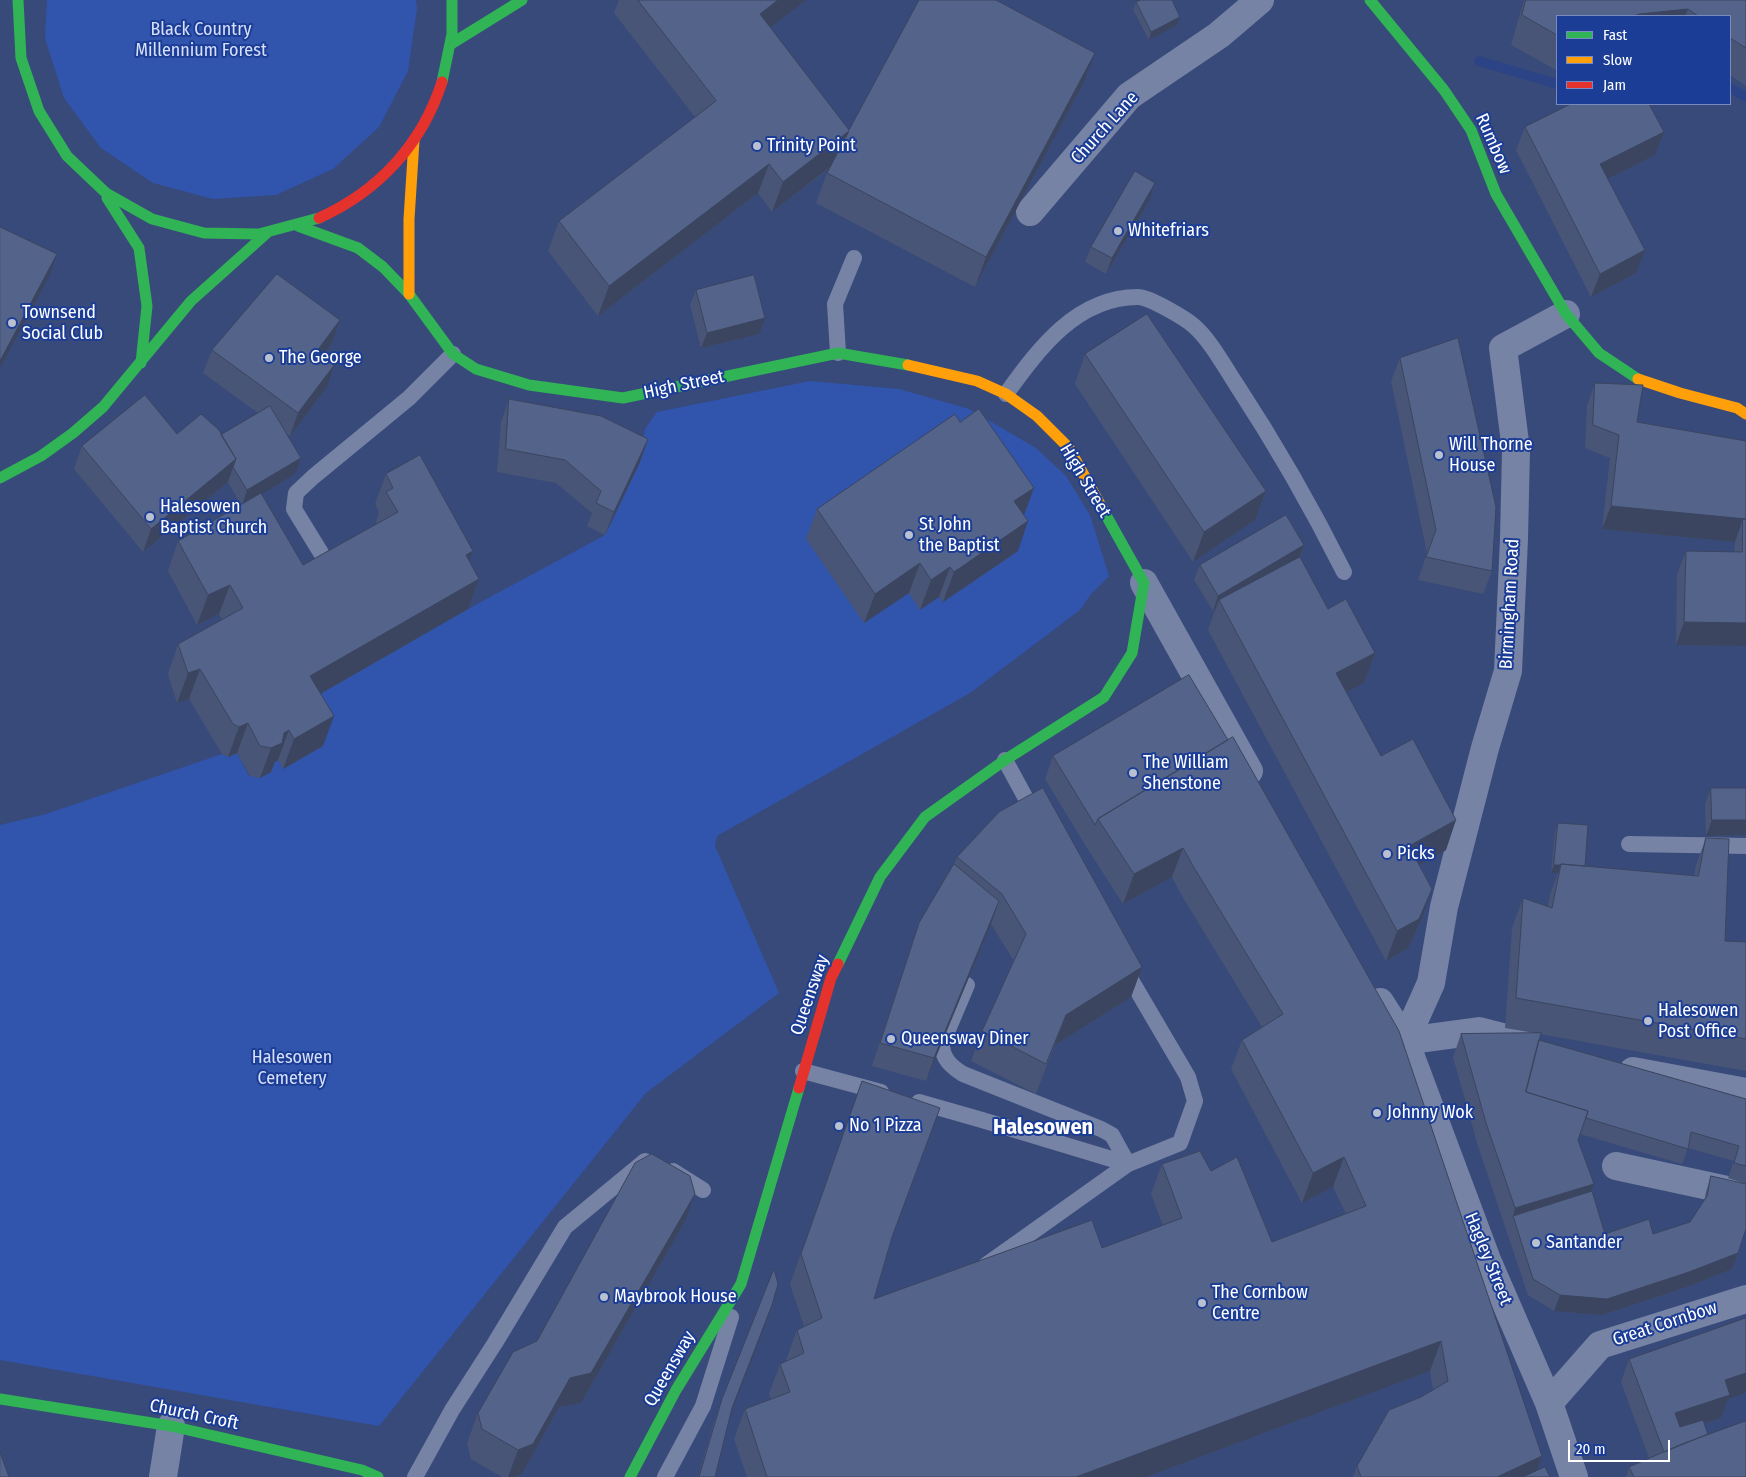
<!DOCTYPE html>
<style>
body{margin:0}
#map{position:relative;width:1746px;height:1477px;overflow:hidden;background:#384a7a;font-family:"Fira Sans Condensed",sans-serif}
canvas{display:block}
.legend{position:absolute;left:1556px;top:15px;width:175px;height:90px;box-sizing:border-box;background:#1c3d96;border:1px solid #778bc0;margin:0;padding:6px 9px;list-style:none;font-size:15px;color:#fff}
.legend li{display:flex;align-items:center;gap:10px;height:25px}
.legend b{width:25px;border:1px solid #778bc0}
.scale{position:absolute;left:1568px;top:1440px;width:102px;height:22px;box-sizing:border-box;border:2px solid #fff;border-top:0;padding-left:6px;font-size:15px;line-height:18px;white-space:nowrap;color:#fff;-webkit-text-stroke:4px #1c3d96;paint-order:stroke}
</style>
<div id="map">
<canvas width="1746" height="1477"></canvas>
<ul class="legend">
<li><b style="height:6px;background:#30b455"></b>Fast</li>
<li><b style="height:6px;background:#ff9f0a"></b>Slow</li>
<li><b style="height:6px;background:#e5322d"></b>Jam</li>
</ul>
<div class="scale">20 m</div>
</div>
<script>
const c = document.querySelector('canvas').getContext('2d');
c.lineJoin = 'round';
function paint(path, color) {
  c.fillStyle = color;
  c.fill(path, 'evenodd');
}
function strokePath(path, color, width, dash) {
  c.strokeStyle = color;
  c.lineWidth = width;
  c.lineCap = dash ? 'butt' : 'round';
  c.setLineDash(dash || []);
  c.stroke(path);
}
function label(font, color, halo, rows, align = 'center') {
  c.font = font + ' "Fira Sans Condensed",sans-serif';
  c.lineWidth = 4;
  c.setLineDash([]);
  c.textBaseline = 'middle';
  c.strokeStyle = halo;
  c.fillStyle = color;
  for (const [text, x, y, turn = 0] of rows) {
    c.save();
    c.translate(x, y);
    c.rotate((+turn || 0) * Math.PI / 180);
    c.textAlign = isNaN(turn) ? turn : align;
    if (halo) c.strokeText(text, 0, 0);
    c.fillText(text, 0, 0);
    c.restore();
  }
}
const green = new Path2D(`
 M 47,0 L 416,0 L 417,9 L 408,71 L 379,127 L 333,169 L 276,195 L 213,199 L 153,183 L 101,148 L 64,98 L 45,38 Z
 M 810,381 L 899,389 L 969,409 L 1036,448 L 1066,476 L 1090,515 L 1109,576 L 1091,594 L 1080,610 L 970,693 L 717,836 L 715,846 L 779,993 L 646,1093 L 379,1426 L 0,1360 L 0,825 L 46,814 L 222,754 L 228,757 L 237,753 L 249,776 L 278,760 L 283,769 L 299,706 L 468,609 L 605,535 L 640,462 L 645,429 L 657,412 Z`);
const stream = new Path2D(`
 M 1479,61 L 1557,84
 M 1730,88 L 1746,97`);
const lane = new Path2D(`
 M 838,353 L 835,304 L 854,258
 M 1006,394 C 1038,350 1076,297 1138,297 C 1149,297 1185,318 1194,326 C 1211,341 1224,366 1236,384 C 1276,445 1312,508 1344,572
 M 321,553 L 294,509 L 296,493 L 313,477 L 409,398 L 453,354
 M 1005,760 L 1036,817
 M 1629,844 L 1746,846
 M 967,985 L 942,1044 C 942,1059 952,1067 963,1074 L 1101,1129 L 1112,1135 L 1128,1164 L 986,1265
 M 803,1071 L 881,1092
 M 919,1102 L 982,1120 L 1128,1164 L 1180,1143 L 1195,1101 L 1188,1077 L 1124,968
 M 673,1171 L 703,1190
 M 415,1477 L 452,1410 L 495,1343 L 565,1227 L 645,1161
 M 665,1477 L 703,1406 L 731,1317`);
const street = new Path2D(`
 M 1030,212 L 1129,96 L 1219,35 L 1260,0
 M 1144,583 L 1249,771
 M 1380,1002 L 1405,1041 L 1487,1260 L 1549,1403 L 1574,1477
 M 1405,1041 L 1431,983 L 1444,907 L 1485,748 L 1508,671 L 1514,539 L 1516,450 L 1503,348 L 1566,314
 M 1405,1041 L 1479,1031 L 1526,1043
 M 1633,1071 L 1746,1092
 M 1616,1166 L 1746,1194
 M 1549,1403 L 1600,1345 L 1746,1299
 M 163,1477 L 171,1426`);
const fast = new Path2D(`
 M 18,0 L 21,58 L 39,111 L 67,156 L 106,193 L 152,219 L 204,233 L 259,234 L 319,218
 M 1370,0 L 1444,90 L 1471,130 L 1496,194 L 1566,314 L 1599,353 L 1638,379
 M 451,44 L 522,0
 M 442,82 L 452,34 L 452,0
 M 107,198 L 139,248 L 147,306 L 141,363
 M 298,226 L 358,248 L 383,267 L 409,294 L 453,354 L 476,369 L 529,385 L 623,398 L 838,353 L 908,365
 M 0,478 L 41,456 L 73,433 L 103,407 L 191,301 L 267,233
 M 838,964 L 880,877 L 925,817 L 1005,760 L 1104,697 L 1132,653 L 1144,583 L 1102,508
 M 0,1399 L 171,1426 L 362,1470 L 378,1477
 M 630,1477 L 676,1390 L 741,1284 L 799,1088`);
const slow = new Path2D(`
 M 409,294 L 409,219 L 414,141
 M 908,365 L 977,381 L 1006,394 L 1037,416 L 1069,448 L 1102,508
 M 1638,379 L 1680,393 L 1737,408 L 1746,414`);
const jam = new Path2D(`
 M 319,218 C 379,191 422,144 442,82
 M 799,1088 L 831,978 L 838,964`);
const wall = new Path2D(`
 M 619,0 L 806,0 L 770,27 L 849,130 L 1084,82 L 975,287 L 816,203 L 827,173 L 830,168 L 772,212 L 758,193 L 598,316 L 548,251 L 559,221 L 695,117 L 614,13 Z
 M 1524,0 L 1746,0 L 1746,86 L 1730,75 L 1730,16 L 1557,16 L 1557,69 L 1556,70 L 1511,45 Z
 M 1136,2 L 1177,25 L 1149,40 L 1133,10 Z
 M 1525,127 L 1655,155 L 1608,179 L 1636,273 L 1591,297 L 1516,150 Z
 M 1155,183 L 1150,199 L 1106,274 L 1085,262 L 1091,247 Z
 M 696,290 L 759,334 L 701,348 L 690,305 Z
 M 340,320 L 332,343 L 323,355 L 335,364 L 327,387 L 290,436 L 287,434 L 295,474 L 261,494 L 303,565 L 377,524 L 376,522 L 379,512 L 375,504 L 386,474 L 469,561 L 479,579 L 468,609 L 320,694 L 323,746 L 283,769 L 278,760 L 275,762 L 271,772 L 260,778 L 250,776 L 237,753 L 228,757 L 222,754 L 189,699 L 177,703 L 168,674 L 178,644 L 222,620 L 219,614 L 197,625 L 168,571 L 178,541 L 241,505 L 228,482 L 143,552 L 74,469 L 82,446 L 177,434 L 221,435 L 258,413 L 203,373 L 212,350 Z
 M 1085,354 L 1266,491 L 1255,520 L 1193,562 L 1075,384 Z
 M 1400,358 L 1492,571 L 1483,594 L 1418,580 L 1427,553 L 1391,381 Z
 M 1595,383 L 1637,422 L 1746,441 L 1746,646 L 1676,645 L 1677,574 L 1686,551 L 1734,552 L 1735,542 L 1602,529 L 1610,458 L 1585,448 L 1587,406 Z
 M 509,399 L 648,439 L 640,462 L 605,535 L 587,526 L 592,513 L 556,483 L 497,472 L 501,422 Z
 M 817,509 L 1024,515 L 1018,551 L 943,602 L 939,597 L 920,610 L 909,593 L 864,623 L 806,539 Z
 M 1304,545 L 1300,557 L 1328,609 L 1375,653 L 1364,683 L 1346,692 L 1381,756 L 1446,850 L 1419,864 L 1432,889 L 1422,918 L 1408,948 L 1386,961 L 1208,630 L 1215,610 L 1213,611 L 1194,580 L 1200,565 Z
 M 1189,675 L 1542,1456 L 1537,1470 L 1550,1477 L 1353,1477 L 1357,1466 L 1421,1397 L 1433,1390 L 1430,1371 L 1146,1477 L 747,1477 L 734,1439 L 745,1409 L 771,1399 L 769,1394 L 780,1364 L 787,1361 L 786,1360 L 797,1330 L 804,1326 L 790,1284 L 862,1081 L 892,1239 L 874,1299 L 1102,1248 L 1163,1226 L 1151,1194 L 1162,1164 L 1211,1171 L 1272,1242 L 1346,1214 L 1333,1187 L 1302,1203 L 1231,1069 L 1242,1040 L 1262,1027 L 1182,896 L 1172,877 L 1123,904 L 1087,848 L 1045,779 L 1053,756 Z
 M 1711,788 L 1746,788 L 1746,835 L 1706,836 L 1705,804 Z
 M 1558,823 L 1585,866 L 1694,876 L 1695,868 L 1706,838 L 1725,941 L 1746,942 L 1746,1071 L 1540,1034 L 1539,1040 L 1746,1099 L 1746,1184 L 1728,1178 L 1734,1161 L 1688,1148 L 1682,1164 L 1580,1134 L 1578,1140 L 1592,1191 L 1605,1234 L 1653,1234 L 1690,1222 L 1704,1202 L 1706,1192 L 1711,1176 L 1738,1253 L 1732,1269 L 1684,1288 L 1602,1315 L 1554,1311 L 1528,1295 L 1478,1146 L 1453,1057 L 1461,1034 L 1535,1033 L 1505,1028 L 1512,928 L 1523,898 L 1548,906 L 1550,894 L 1558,873 L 1551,873 L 1555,831 Z
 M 957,857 L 1142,967 L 1131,997 L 1055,1045 L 1036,1094 L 971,1061 L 982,1031 L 1014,961 L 991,924 L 926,1081 L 872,1066 L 911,946 L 919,923 L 954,864 Z
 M 684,1223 L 581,1403 L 559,1407 L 522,1474 L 515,1477 L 502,1477 L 471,1459 L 467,1443 L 478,1413 L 537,1341 Z
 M 1746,1318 L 1746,1393 L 1728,1399 L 1721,1418 L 1704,1424 L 1708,1434 L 1746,1477 L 1626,1477 L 1629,1467 L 1649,1458 L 1621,1382 L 1629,1359 Z
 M 764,1328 L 731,1412 L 715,1477 L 698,1477 L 714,1422 L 722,1399 Z`);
const shadedWall = new Path2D(`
 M 778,0 L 806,0 L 749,44 L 760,14 Z
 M 1688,9 L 1685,16 L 1634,16 L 1639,14 Z
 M 1180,17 L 1177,25 L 1149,40 L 1151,32 Z
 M 1095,53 L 1084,82 L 975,287 L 986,257 Z
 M 849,131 L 838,161 L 772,212 L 783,182 Z
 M 1664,132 L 1655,155 L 1592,187 L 1600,164 Z
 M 769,164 L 758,193 L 598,316 L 609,286 Z
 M 1155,183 L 1150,199 L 1106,274 L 1112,258 Z
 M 1645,250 L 1636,273 L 1591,297 L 1600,274 Z
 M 57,254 L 49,277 L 0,368 L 0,361 Z
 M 765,318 L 759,334 L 701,348 L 707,333 Z
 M 340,320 L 332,343 L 309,374 L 317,351 Z
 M 335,364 L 327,387 L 290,436 L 298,413 Z
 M 648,439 L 640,462 L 605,535 L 614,512 Z
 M 301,458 L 295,474 L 242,506 L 247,490 Z
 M 236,459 L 228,482 L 143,552 L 151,529 Z
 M 1034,488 L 1023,518 L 1014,501 Z
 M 1266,491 L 1255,520 L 1193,562 L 1204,532 Z
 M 1611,506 L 1746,519 L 1743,519 L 1735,542 L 1602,529 Z
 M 1028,521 L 1018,551 L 943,602 L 954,572 Z
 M 1304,545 L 1298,561 L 1219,600 L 1215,610 L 1213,611 L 1218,596 Z
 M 473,551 L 462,580 L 466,555 Z
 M 920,563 L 909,593 L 864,623 L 875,594 Z
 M 950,567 L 939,597 L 920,610 L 931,580 Z
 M 479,579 L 468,609 L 299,706 L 310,676 Z
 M 230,585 L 219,614 L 197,625 L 208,595 Z
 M 1684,622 L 1746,623 L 1746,646 L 1676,645 Z
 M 1375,653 L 1364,683 L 1325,703 L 1336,673 Z
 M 200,669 L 189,699 L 177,703 L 188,673 Z
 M 334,716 L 323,746 L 283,769 L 294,739 Z
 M 248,723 L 237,753 L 228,757 L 239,727 Z
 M 289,730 L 278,760 L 275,762 L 271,772 L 260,778 L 271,748 L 284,733 Z
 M 1456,820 L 1446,850 L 1399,876 L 1409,846 Z
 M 1712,820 L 1746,820 L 1746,835 L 1706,836 Z
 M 1183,848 L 1172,877 L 1123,904 L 1134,874 Z
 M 1554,865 L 1561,865 L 1558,873 L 1551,873 Z
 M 1432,889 L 1422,918 L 1408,948 L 1386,961 L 1397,931 Z
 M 999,901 L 991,924 L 926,1081 L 934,1058 Z
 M 1142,967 L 1131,997 L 1055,1045 L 1036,1094 L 1066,1015 Z
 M 1344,1157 L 1333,1187 L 1302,1203 L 1313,1173 Z
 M 1594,1184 L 1586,1207 L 1513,1216 L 1515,1208 Z
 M 695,1194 L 684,1223 L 581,1403 L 559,1407 L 522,1474 L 515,1477 L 508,1477 L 518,1450 L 570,1378 Z
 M 1738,1253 L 1732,1269 L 1684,1288 L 1602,1315 L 1554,1311 L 1560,1295 Z
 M 772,1305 L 764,1328 L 724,1431 L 732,1408 Z
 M 1441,1341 L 1430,1371 L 1146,1477 L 1076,1477 Z
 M 1746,1373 L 1746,1393 L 1728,1399 L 1721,1418 L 1667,1436 L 1675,1413 L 1725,1380 Z
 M 1542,1456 L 1535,1477 L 1497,1477 Z`);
const building = new Path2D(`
 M 638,0 L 778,0 L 760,14 L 849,130 L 919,0 L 996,0 L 1095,53 L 986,257 L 827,173 L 849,131 L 783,182 L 769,164 L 609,286 L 559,221 L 716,101 Z
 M 1141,0 L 1172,0 L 1180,17 L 1151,32 L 1136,2 Z
 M 1526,0 L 1746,0 L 1746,48 L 1730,38 L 1730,16 L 1698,16 L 1688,9 L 1639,14 L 1634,16 L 1557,16 L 1557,35 L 1522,15 Z
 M 1571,104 L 1649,104 L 1664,132 L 1600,164 L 1645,250 L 1600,274 L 1525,127 Z
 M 1135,171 L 1155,183 L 1112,258 L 1091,247 Z
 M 0,227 L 57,254 L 0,361 Z
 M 277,274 L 340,320 L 317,351 L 335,364 L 298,413 L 212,350 Z
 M 754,275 L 765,318 L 707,333 L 696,290 Z
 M 1147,314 L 1266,491 L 1204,532 L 1085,354 Z
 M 1458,338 L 1496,507 L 1492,571 L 1426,557 L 1436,530 L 1400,358 Z
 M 1595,383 L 1643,385 L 1637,422 L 1746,441 L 1746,519 L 1611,506 L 1619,435 L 1593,425 Z
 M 145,395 L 177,434 L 201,414 L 219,430 L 236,459 L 151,529 L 82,446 Z
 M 509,399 L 601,416 L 648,439 L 614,512 L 596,503 L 601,491 L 565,460 L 506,449 Z
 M 270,406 L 301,458 L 247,490 L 233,467 L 236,459 L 221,435 Z
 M 979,409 L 1034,488 L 1014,501 L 1028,521 L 954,572 L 950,567 L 931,580 L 920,563 L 875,594 L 817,509 L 955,414 L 960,422 Z
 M 420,455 L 473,551 L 466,555 L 479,579 L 310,676 L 334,716 L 294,739 L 289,730 L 284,733 L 282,743 L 271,748 L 260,746 L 248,723 L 239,727 L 233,724 L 200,669 L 188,673 L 178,644 L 243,608 L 230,585 L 208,595 L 178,541 L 261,493 L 303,565 L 398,512 L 386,492 L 393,488 L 386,474 Z
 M 1286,515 L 1304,545 L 1218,596 L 1200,565 Z
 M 1743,519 L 1746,519 L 1746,623 L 1684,622 L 1686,551 L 1742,552 Z
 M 1300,557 L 1328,609 L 1346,599 L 1375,653 L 1336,673 L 1381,756 L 1413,739 L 1456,820 L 1409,846 L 1432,889 L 1419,919 L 1397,931 L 1219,600 Z
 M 1189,675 L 1228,740 L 1098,819 L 1095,825 L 1053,756 Z
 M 1233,737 L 1399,1031 L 1542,1456 L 1497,1477 L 1361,1477 L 1357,1466 L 1389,1410 L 1421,1397 L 1448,1381 L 1441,1341 L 1076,1477 L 767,1477 L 745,1409 L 790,1392 L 780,1364 L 804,1353 L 797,1330 L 822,1318 L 801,1254 L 862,1081 L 940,1108 L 892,1237 L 874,1299 L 1092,1220 L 1102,1248 L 1182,1218 L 1162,1164 L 1200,1151 L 1211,1171 L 1237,1157 L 1272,1242 L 1366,1206 L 1344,1157 L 1313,1173 L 1242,1040 L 1283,1014 L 1193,866 L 1183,848 L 1134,874 L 1098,819 Z
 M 1043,788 L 1142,967 L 1066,1015 L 1046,1064 L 982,1031 L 1026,934 L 1002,894 L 957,857 L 999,812 Z
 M 1711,788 L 1746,788 L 1746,820 L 1712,820 Z
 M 1558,823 L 1588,825 L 1585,866 L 1561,864 L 1561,865 L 1554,865 Z
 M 1706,838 L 1729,839 L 1725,941 L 1746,942 L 1746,1039 L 1516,998 L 1523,898 L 1552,908 L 1561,864 L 1698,876 Z
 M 954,864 L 999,901 L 934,1058 L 880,1043 L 919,923 Z
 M 1541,1033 L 1526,1092 L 1588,1111 L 1578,1140 L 1594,1184 L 1515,1208 L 1486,1123 L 1461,1034 Z
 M 1539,1040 L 1746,1099 L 1746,1166 L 1734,1163 L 1739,1146 L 1691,1132 L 1688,1149 L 1586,1118 L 1588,1111 L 1526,1092 Z
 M 652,1154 L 690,1176 L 695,1194 L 591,1373 L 570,1378 L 533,1444 L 518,1450 L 482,1429 L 478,1413 L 513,1352 L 537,1341 L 635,1163 Z
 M 1711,1176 L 1746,1184 L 1746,1229 L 1738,1253 L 1689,1272 L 1607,1299 L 1560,1295 L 1533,1279 L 1513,1216 L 1592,1191 L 1605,1234 L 1649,1219 L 1653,1234 L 1690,1222 L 1707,1196 Z
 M 774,1269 L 778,1284 L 772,1305 L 732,1408 L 715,1477 L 699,1477 L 722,1399 Z
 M 1746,1318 L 1746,1373 L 1725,1380 L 1730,1395 L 1675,1413 L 1680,1427 L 1703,1420 L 1708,1434 L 1664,1452 L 1629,1359 L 1709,1331 Z
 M 1746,1421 L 1746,1477 L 1634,1477 L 1629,1467 L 1682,1444 Z
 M 0,1452 L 9,1477 L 0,1477 Z
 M 1545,1467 L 1550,1477 L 1523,1477 Z`);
const markers = [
 [757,146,5,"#b9c0d0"],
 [1118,231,5,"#b9c0d0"],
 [12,323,5,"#b9c0d0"],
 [269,358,5,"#b9c0d0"],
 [1439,455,5,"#b9c0d0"],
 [150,517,5,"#b9c0d0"],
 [909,535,5,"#b9c0d0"],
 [1133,773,5,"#b9c0d0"],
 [1387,854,5,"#b9c0d0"],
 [1648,1021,5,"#b9c0d0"],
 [891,1039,5,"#b9c0d0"],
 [1377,1113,5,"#b9c0d0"],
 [839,1126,5,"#b9c0d0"],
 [1536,1243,5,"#b9c0d0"],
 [604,1297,5,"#b9c0d0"],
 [1202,1303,5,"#b9c0d0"]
];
const parkNames = [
 ["Black Country",201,30],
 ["Millennium Forest",201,51],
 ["Halesowen",292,1058],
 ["Cemetery",292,1079]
];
const streetNames = [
 ["Church Lane",1105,128,-48],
 ["Rumbow",1493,144,66],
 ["High Street",684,385,-12],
 ["High Street",1085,481,59],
 ["Birmingham Road",1510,604,-87],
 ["Queensway",810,995,-71],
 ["Hagley Street",1488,1259,68],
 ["Great Cornbow",1665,1324,-18],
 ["Queensway",670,1369,-60],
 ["Church Croft",194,1415,12]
];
const poiNames = [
 ["Trinity Point",767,146],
 ["Whitefriars",1128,231],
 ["Townsend",22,313],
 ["Social Club",22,334],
 ["The George",279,358],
 ["Will Thorne",1449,445],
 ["House",1449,466],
 ["Halesowen",160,507],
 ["Baptist Church",160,528],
 ["St John",919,525],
 ["the Baptist",919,546],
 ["The William",1143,763],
 ["Shenstone",1143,784],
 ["Picks",1397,854],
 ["Halesowen",1658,1011],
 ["Post Office",1658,1032],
 ["Queensway Diner",901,1039],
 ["Johnny Wok",1387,1113],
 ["No 1 Pizza",849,1126],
 ["Santander",1546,1243],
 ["The Cornbow",1212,1293],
 ["Centre",1212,1314],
 ["Maybrook House",614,1297]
];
const districtNames = [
 ["Halesowen",1043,1128]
];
paint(green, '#3154ac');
strokePath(stream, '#2c4485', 10);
strokePath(lane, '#7683a5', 16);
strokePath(street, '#7683a5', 28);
strokePath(fast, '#30b455', 11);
strokePath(slow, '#ff9f0a', 11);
strokePath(jam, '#e5322d', 11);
paint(wall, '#485576');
paint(shadedWall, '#3b4560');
paint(building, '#546389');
strokePath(building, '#3b4560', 1);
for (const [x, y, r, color] of markers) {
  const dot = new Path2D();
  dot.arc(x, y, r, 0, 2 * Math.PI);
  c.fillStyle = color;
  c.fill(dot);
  strokePath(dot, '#1c3d96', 2);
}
label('18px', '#d6e0fb', '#1c3d96', parkNames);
label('18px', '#fff', '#1c3d96', streetNames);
label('18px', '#fff', '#1c3d96', poiNames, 'left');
label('bold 22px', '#fff', '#1c3d96', districtNames);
</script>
